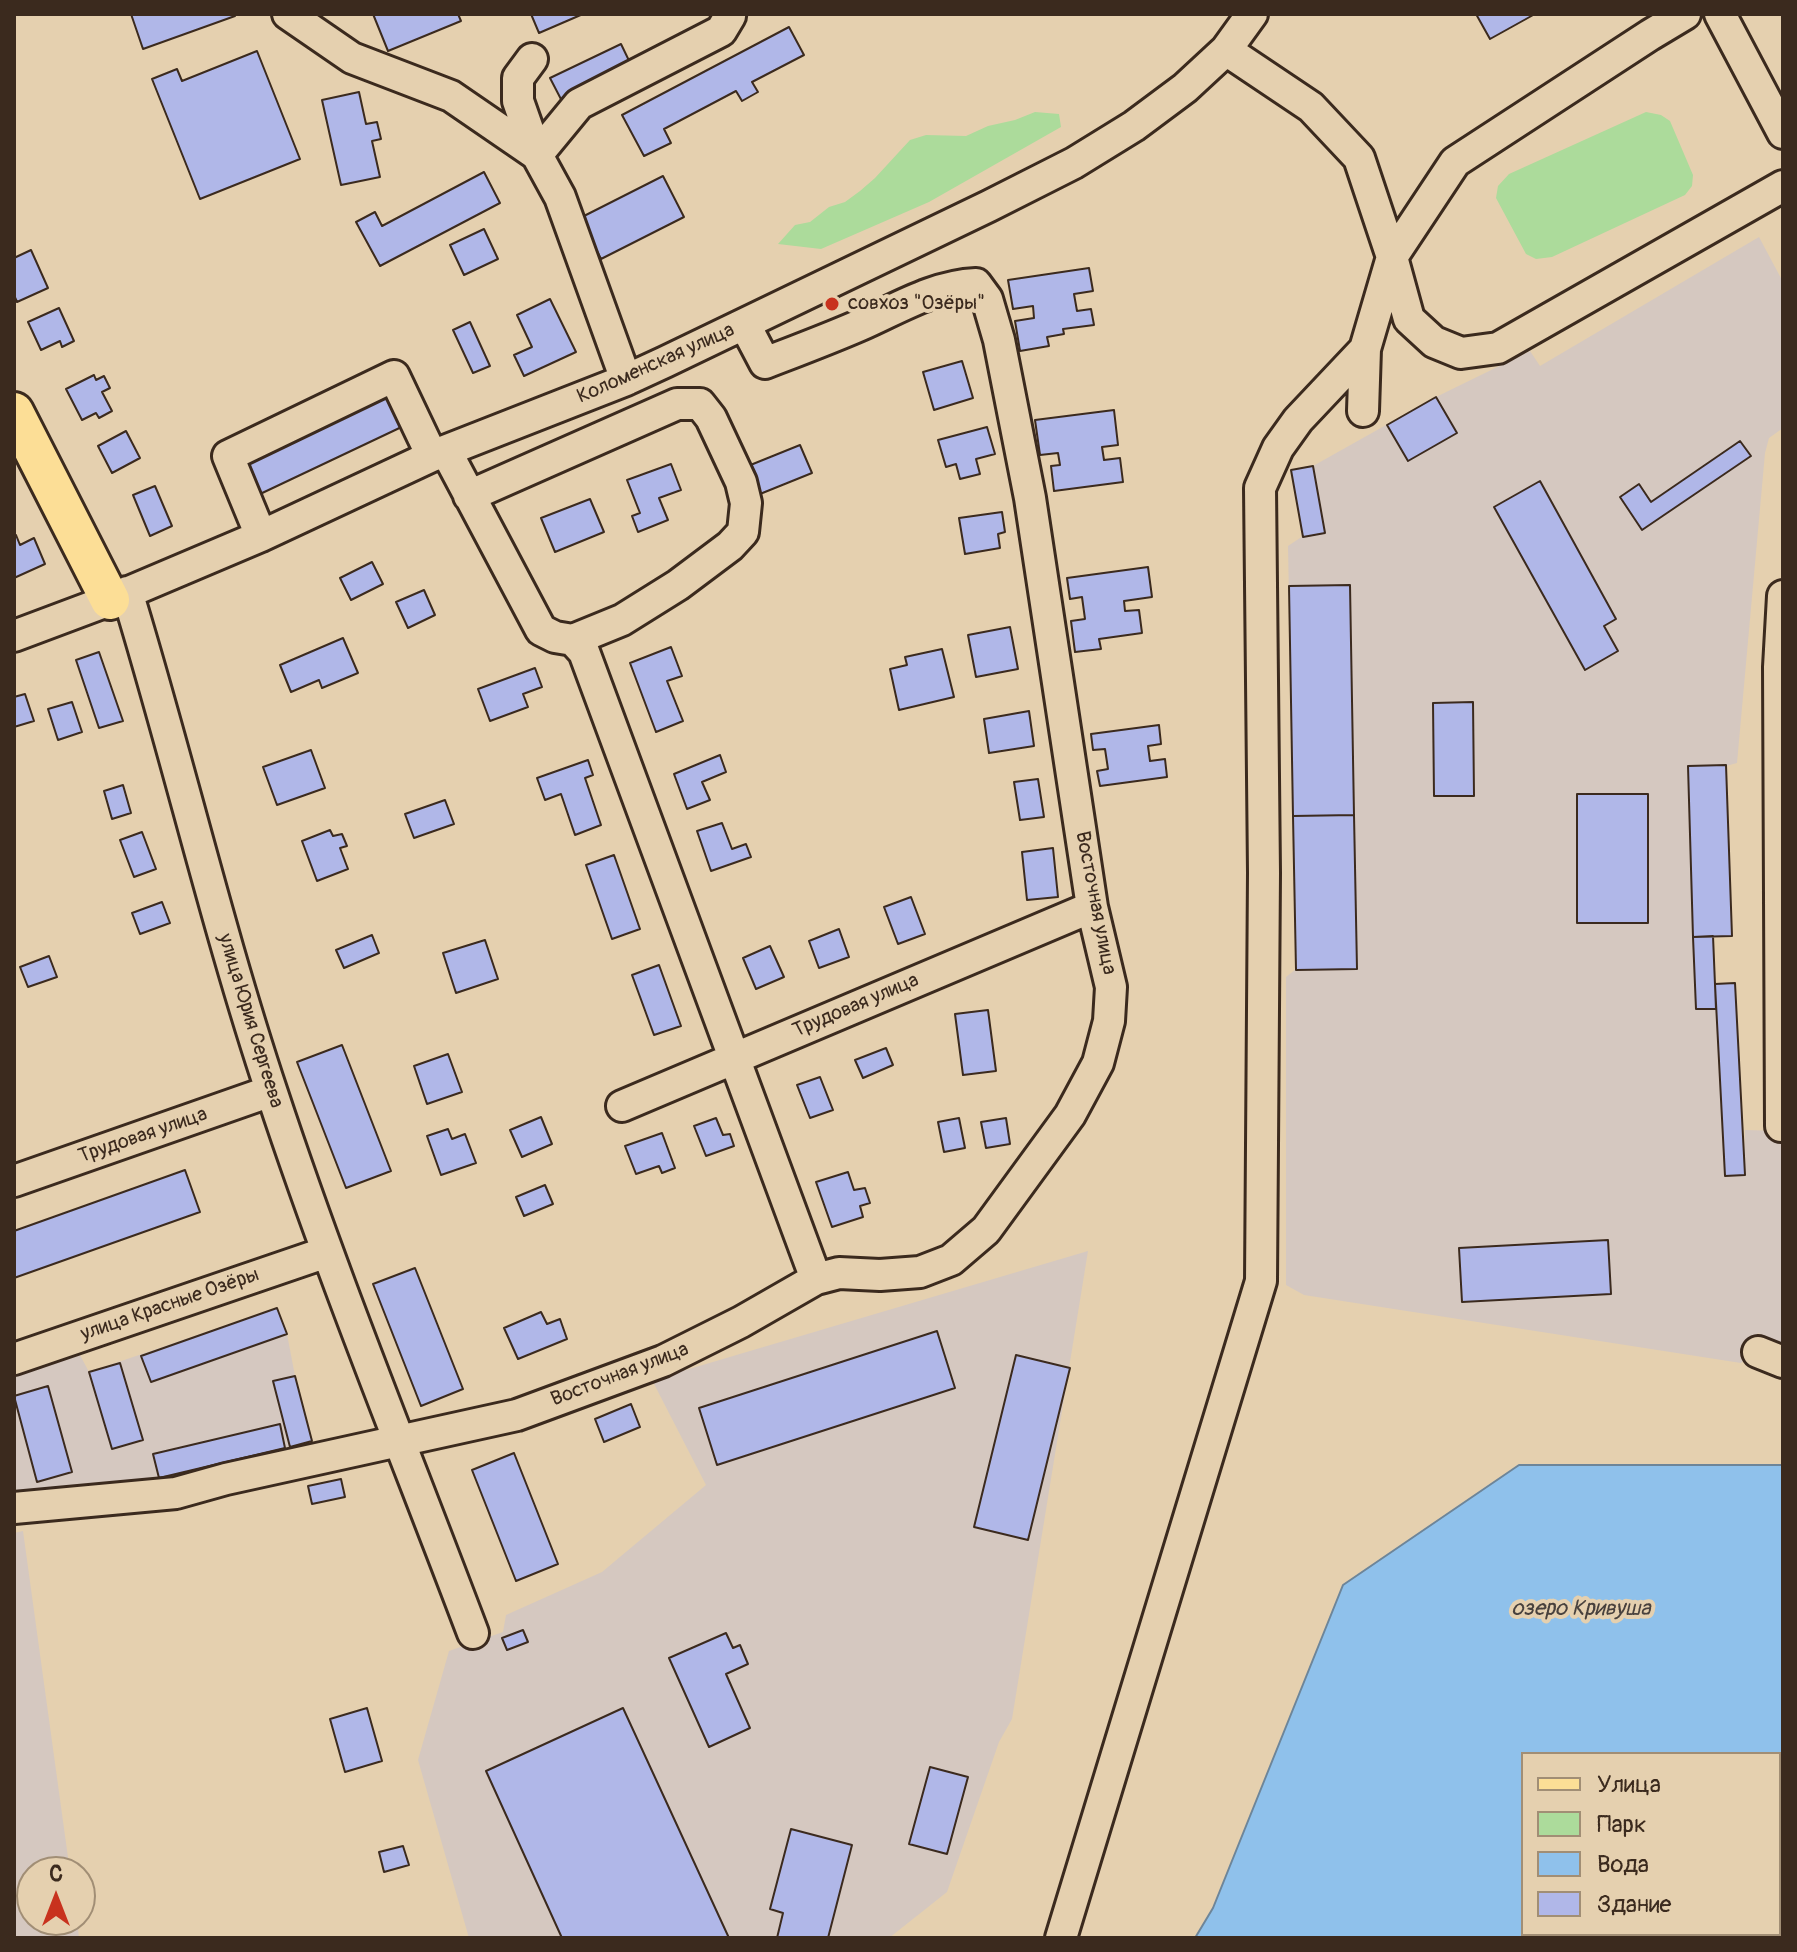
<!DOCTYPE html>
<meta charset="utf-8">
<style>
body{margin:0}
#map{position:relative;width:1797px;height:1952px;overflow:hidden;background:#e5d0af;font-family:Pangolin,sans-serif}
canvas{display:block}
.frame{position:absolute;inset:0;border:16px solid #3b2a1e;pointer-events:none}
.legend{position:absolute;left:1521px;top:1752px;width:260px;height:184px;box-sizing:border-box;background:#e5d0af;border:2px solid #a18e75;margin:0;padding:10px 14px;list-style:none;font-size:24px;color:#3b2a1e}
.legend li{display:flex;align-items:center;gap:16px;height:40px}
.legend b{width:40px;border:2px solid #a18e75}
.north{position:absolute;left:16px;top:1856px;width:80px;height:80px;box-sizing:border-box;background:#e5d0af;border:2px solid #a18e75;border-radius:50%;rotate:0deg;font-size:22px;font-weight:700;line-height:32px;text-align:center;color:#3b2a1e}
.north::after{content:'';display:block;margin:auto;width:28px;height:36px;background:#c8321e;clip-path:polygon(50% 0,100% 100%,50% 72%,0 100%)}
</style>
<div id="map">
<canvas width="1797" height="1952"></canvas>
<div class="frame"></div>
<ul class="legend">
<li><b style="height:10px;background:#fcde96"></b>Улица</li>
<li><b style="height:22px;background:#acdb9b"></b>Парк</li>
<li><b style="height:22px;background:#8fc1eb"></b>Вода</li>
<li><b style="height:22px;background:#b0b7e8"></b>Здание</li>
</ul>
<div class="north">С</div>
</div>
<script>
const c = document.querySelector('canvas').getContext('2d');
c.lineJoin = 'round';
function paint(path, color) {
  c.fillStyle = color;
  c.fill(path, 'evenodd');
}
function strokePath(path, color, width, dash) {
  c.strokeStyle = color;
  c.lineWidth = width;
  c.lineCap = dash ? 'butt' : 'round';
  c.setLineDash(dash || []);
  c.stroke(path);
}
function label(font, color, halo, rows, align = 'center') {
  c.font = font + ' Pangolin,sans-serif';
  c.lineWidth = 8;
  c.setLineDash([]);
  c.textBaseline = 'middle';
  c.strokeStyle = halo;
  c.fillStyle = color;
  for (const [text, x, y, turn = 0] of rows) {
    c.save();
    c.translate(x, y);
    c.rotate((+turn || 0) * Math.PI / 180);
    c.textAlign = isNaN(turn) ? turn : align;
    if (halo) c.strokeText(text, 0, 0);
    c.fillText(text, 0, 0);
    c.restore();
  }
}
const built = new Path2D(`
 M 1759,237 L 1783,282 L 1783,428 L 1769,438 L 1765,453 L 1737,763 L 1726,766 L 1732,936 L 1713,936 L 1715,983 L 1735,983 L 1744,1153 L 1745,1130 L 1783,1131 L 1783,1345 L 1758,1333 L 1750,1354 L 1741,1363 L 1304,1295 L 1286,1285 L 1286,977 L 1296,969 L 1288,546 L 1303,536 L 1291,470 L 1313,466 L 1436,397 L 1530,351 L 1540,366 Z
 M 1088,1251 L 1012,1719 L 999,1742 L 947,1892 L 889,1938 L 469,1938 L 418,1760 L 449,1651 L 503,1632 L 506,1615 L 602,1572 L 706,1485 L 652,1380 Z
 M 277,1308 L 287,1334 L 295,1376 L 312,1441 L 159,1478 L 69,1496 L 14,1500 L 14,1377 L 80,1355 L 89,1372 Z
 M 23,1531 L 70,1872 L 32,1872 L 32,1920 L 77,1920 L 79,1938 L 14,1938 L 14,1533 Z`);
const green = new Path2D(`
 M 1035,112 L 1059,114 L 1061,127 L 929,202 L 821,249 L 778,244 L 795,225 L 810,222 L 829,207 L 845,202 L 860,191 L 875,178 L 910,140 L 926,135 L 966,136 L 988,126 L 1015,120 Z
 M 1646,112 L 1661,115 L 1670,121 L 1693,175 L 1692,186 L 1685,195 L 1552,257 L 1536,259 L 1526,254 L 1496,198 L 1498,186 L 1509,174 Z`);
const water = new Path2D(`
 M 1519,1465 L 1783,1465 L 1783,1938 L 1195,1938 L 1213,1908 L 1343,1585 ZM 1523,1754 L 1779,1754 L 1779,1934 L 1523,1934 Z`);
const building = new Path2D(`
 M 131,14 L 234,14 L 235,16 L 143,49 Z
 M 373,14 L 458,14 L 461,21 L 388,51 Z
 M 531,14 L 583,14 L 539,33 Z
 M 1476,14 L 1535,14 L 1490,39 Z
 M 789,27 L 804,55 L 752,82 L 758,92 L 742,101 L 736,91 L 664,129 L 671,143 L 644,156 L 622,115 Z
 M 621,44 L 634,71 L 564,105 L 550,78 Z
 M 257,51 L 300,159 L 200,199 L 152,79 L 177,69 L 182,81 Z
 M 359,92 L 366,124 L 377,122 L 381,139 L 372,141 L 380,177 L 341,185 L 322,100 Z
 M 484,172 L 500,203 L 380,266 L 356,222 L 375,212 L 382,226 Z
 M 663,176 L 684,217 L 601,259 L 580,218 Z
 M 484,229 L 498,259 L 464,275 L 450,245 Z
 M 31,250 L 48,288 L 17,302 L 14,295 L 14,258 Z
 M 1089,268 L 1093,291 L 1074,294 L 1077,311 L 1091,309 L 1094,325 L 1063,329 L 1064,334 L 1047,337 L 1049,346 L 1020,351 L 1015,321 L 1034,318 L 1033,306 L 1013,309 L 1008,280 Z
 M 550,299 L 576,352 L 524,376 L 514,355 L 532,347 L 517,315 Z
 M 59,308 L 74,341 L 62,347 L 60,341 L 41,350 L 28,322 Z
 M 470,322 L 490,366 L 473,373 L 453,330 Z
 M 962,361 L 973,398 L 934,410 L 923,372 Z
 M 94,375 L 96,380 L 104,376 L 110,388 L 102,392 L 112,411 L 99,418 L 96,413 L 82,420 L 66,389 Z
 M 392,384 L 410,423 L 258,495 L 239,456 Z
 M 1436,397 L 1457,433 L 1408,461 L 1387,425 Z
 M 1114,410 L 1118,445 L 1102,447 L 1104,460 L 1120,458 L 1123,482 L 1054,491 L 1051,466 L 1060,465 L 1058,453 L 1040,455 L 1035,420 Z
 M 987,427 L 995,454 L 976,459 L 980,474 L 960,479 L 956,464 L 946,467 L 938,440 Z
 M 126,431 L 140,458 L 112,473 L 98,446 Z
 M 1740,441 L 1751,456 L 1642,530 L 1620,497 L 1639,484 L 1651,502 Z
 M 800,445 L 812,473 L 760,494 L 748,466 Z
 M 671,464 L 681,490 L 659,498 L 668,520 L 638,532 L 632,516 L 640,513 L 627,480 Z
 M 1313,466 L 1325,533 L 1303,537 L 1291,470 Z
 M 1540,481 L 1616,619 L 1604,626 L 1618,651 L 1585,670 L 1494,507 Z
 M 155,486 L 172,526 L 150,536 L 133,495 Z
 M 590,499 L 604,532 L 555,552 L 541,518 Z
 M 1002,512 L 1005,532 L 998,534 L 1000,548 L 965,554 L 959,518 Z
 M 16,535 L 20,545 L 34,538 L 45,564 L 14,578 L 14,536 Z
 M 372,562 L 383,584 L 351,600 L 340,578 Z
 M 1148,567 L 1152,597 L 1124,601 L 1125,611 L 1139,610 L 1142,633 L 1099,639 L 1101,649 L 1075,652 L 1071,621 L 1085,619 L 1082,597 L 1070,599 L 1067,578 Z
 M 1350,585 L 1354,815 L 1293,816 L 1289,586 Z
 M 424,590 L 435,615 L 408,628 L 396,602 Z
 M 1010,627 L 1018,669 L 976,677 L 968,635 Z
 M 343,638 L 358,673 L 322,688 L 319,680 L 291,692 L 280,665 Z
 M 671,647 L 682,676 L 667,681 L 683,721 L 656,732 L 630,663 Z
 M 942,649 L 954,697 L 899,710 L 890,669 L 907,665 L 905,657 Z
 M 99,652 L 123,721 L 99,728 L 76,660 Z
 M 535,668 L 542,687 L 523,694 L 528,707 L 490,721 L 478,689 Z
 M 25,694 L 34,721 L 14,727 L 14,697 Z
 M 72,702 L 82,732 L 58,740 L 48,709 Z
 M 1473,702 L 1474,796 L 1434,796 L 1433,703 Z
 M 1029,711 L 1034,746 L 989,753 L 984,719 Z
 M 1159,725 L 1161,744 L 1148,746 L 1150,761 L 1165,759 L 1167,777 L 1100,786 L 1097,771 L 1108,769 L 1105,749 L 1093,750 L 1091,734 Z
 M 311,750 L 325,788 L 277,805 L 263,767 Z
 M 720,755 L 726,772 L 702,782 L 710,800 L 687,809 L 674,774 Z
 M 588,760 L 593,775 L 585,778 L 601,825 L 575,835 L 561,794 L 545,800 L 537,778 Z
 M 1726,765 L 1732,936 L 1693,937 L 1688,766 Z
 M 1038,779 L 1044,817 L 1020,820 L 1014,782 Z
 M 123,785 L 131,813 L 112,819 L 104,791 Z
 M 1577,794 L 1648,794 L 1648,923 L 1577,923 Z
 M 445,800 L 454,824 L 414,838 L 405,814 Z
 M 1354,815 L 1357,969 L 1296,970 L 1293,816 Z
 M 722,823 L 732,849 L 746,844 L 751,857 L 711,871 L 697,831 Z
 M 330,830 L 333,836 L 342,834 L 347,846 L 340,848 L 348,869 L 317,881 L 302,841 Z
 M 142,832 L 156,869 L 134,877 L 120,840 Z
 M 1053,848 L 1058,897 L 1027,900 L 1022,852 Z
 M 614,855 L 640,929 L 612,939 L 586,865 Z
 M 911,897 L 925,934 L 898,944 L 884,907 Z
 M 162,902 L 170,923 L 140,934 L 132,913 Z
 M 839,929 L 849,957 L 819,968 L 809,941 Z
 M 372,935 L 379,953 L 344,968 L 336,950 Z
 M 1713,936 L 1716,1009 L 1696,1009 L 1693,937 Z
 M 485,940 L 498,979 L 456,993 L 443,953 Z
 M 770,946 L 784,977 L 756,989 L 743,958 Z
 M 49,956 L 57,977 L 28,987 L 20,967 Z
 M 659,965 L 681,1026 L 654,1035 L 632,975 Z
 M 1735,983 L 1745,1175 L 1725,1176 L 1715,984 Z
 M 988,1010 L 996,1071 L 963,1075 L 955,1014 Z
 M 342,1045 L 391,1171 L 346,1188 L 297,1062 Z
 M 886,1048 L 893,1065 L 863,1078 L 855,1060 Z
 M 448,1054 L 462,1092 L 427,1104 L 414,1066 Z
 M 820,1077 L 833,1110 L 810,1118 L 797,1085 Z
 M 541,1117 L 552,1144 L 522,1157 L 510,1130 Z
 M 716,1118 L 723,1135 L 730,1134 L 734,1146 L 706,1156 L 694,1126 Z
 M 959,1118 L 965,1148 L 944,1152 L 938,1122 Z
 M 1006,1118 L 1010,1144 L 986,1148 L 981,1122 Z
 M 448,1129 L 452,1139 L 465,1134 L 476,1163 L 441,1175 L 427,1136 Z
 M 662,1133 L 675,1168 L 662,1173 L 659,1166 L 636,1174 L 625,1146 Z
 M 185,1170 L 200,1212 L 14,1278 L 14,1231 Z
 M 848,1172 L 854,1190 L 865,1188 L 870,1203 L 860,1206 L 863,1217 L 832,1227 L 816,1182 Z
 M 545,1185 L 553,1204 L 524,1216 L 516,1197 Z
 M 1608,1240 L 1611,1294 L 1462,1302 L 1459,1248 Z
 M 415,1268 L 463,1389 L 421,1406 L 373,1284 Z
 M 277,1308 L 287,1334 L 151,1382 L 141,1356 Z
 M 541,1312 L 547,1324 L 560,1319 L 567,1339 L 518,1359 L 504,1328 Z
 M 937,1331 L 955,1388 L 717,1465 L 699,1408 Z
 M 1016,1355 L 1070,1368 L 1028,1540 L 974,1527 Z
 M 120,1363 L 143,1440 L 112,1449 L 89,1372 Z
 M 295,1376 L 312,1441 L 290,1447 L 273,1381 Z
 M 48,1386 L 72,1472 L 37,1482 L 14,1396 Z
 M 631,1404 L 640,1427 L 604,1442 L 595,1419 Z
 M 280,1424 L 285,1448 L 159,1478 L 153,1454 Z
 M 514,1453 L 558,1564 L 516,1581 L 472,1470 Z
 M 341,1479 L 345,1497 L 312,1504 L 308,1486 Z
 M 523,1630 L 528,1642 L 507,1650 L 502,1638 Z
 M 726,1633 L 733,1648 L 740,1645 L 748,1664 L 726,1674 L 750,1728 L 709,1747 L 669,1658 Z
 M 367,1708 L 382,1761 L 345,1772 L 330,1719 Z
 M 623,1708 L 729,1938 L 562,1938 L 486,1771 Z
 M 930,1767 L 968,1777 L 947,1854 L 909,1844 Z
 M 791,1829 L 852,1845 L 828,1938 L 777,1938 L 783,1913 L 770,1909 Z
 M 403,1846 L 409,1865 L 384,1872 L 379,1852 Z`);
const minor = new Path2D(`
 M 288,14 L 352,58 L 451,96 L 537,155 L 560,197 L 626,380
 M 1720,14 L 1783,133
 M 1226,50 L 1311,107 L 1359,158 L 1392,257 L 1409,319 L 1434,342 L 1461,353 L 1498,348 L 1783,186
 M 532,59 L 518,78 L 518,101 L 537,155
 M 537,155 L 579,104 L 721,31 L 730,16 L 729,14
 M 1363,411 L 1365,349
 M 446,451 L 541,630 L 555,637 L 573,640 L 584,652 L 816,1279
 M 469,496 L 677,404 L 700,404 L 711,418 L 741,482 L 746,503 L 743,532 L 730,546 L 678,585 L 622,620 L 573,640
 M 261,536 L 228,456 L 394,376 L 432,456
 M 127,592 C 178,758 217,928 272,1093 C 332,1275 405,1453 473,1633
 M 14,636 L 110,600 L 261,536 L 432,456 L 626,380 L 665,362 L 989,206 L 1074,163 L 1134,126 L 1185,88 L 1226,50 L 1252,14
 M 622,1106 L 1092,907
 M 1781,1126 L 1779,667 L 1783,596
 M 14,1181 L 271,1091
 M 1758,1352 L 1783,1362
 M 14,1359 L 327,1252
 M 14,1508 L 176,1493 L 226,1479 L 517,1415 L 663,1361 L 741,1322 L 816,1279 L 839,1273 L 880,1275 L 920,1272 L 951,1260 L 986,1230 L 1070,1115 L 1098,1063 L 1109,1021 L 1111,987 L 1092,907 L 1030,498 L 999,340 L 987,299 L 976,284 C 933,286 897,309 858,326 C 828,339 796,351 765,363 L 745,325
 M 1061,1938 L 1261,1281 L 1264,873 L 1260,488 L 1278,448 L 1298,420 L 1365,349 L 1392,257 L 1455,162 L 1650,35 L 1685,14`);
const major = new Path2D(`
 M 14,412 L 110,600`);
const markers = [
 [832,304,8,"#c8321e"]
];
const poiNames = [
 ["совхоз \"Озёры\"",848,304]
];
const streetNames = [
 ["Коломенская улица",656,364,-24],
 ["Восточная улица",1095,903,79],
 ["Трудовая улица",856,1006,-23],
 ["улица Юрия Сергеева",250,1021,73],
 ["Трудовая улица",143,1136,-19],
 ["улица Красные Озёры",170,1305,-19],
 ["Восточная улица",620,1375,-21]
];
const waterNames = [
 ["озеро Кривуша",1581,1609]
];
paint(built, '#d5c8c0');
paint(green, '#acdb9b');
paint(water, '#8fc1eb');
strokePath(water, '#6d8599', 2);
paint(building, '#b0b7e8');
strokePath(building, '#3b2a1e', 2);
strokePath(minor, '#3b2a1e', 36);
strokePath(major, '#3b2a1e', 44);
strokePath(minor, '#e5d0af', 30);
strokePath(major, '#fcde96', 38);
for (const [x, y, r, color] of markers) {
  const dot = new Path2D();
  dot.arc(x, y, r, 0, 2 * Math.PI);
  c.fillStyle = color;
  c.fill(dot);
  strokePath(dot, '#e5d0af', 3);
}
label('20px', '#3b2a1e', '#e5d0af', poiNames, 'left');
label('20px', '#3b2a1e', '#e5d0af', streetNames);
label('italic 22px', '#48413d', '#e5d0af', waterNames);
</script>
